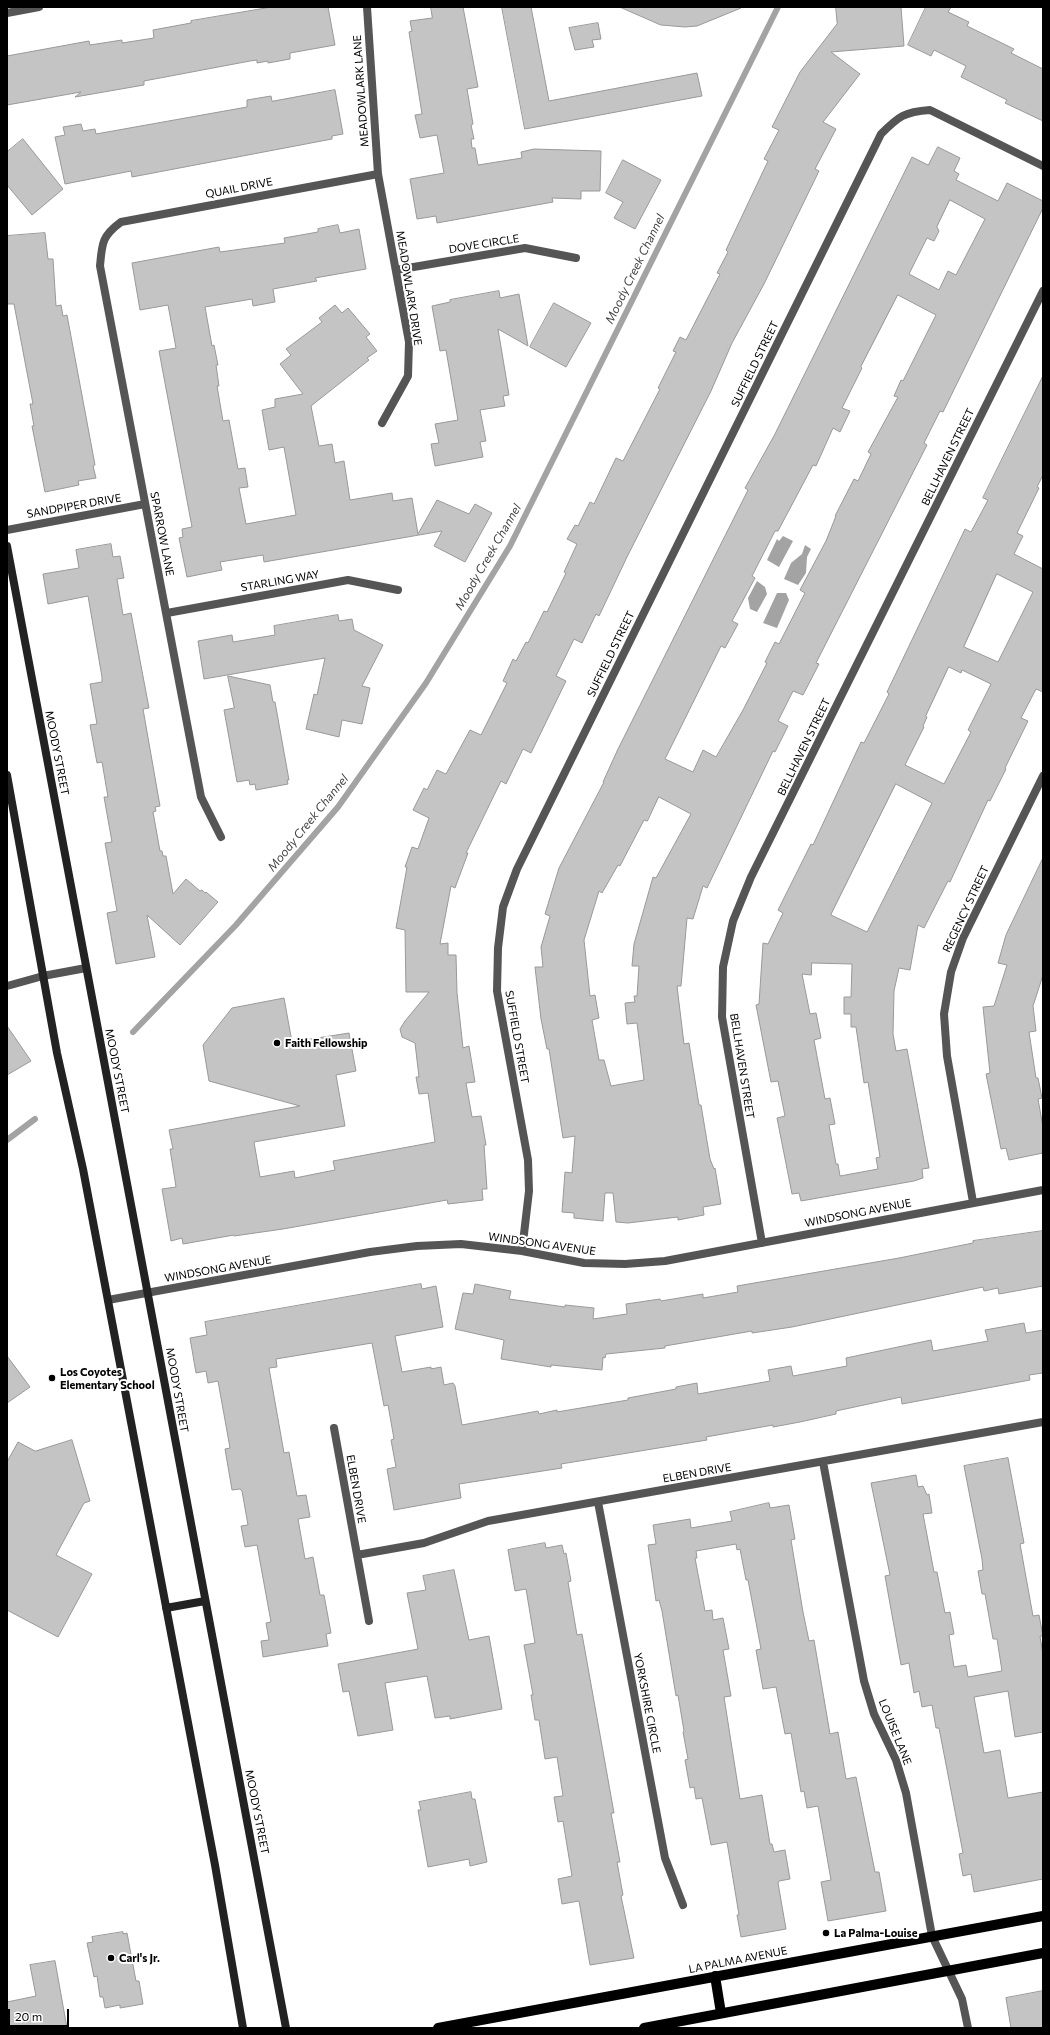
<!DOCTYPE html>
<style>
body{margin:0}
#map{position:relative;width:1050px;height:2035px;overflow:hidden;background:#fff;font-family:Commissioner,sans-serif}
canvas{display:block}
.frame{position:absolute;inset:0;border:8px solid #000;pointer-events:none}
.scale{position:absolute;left:8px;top:2009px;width:61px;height:18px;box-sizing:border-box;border:2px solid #000;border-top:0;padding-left:5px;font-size:12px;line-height:14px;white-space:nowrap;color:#000;-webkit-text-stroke:3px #fff;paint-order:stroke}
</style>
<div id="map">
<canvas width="1050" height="2035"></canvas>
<div class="frame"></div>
<div class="scale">20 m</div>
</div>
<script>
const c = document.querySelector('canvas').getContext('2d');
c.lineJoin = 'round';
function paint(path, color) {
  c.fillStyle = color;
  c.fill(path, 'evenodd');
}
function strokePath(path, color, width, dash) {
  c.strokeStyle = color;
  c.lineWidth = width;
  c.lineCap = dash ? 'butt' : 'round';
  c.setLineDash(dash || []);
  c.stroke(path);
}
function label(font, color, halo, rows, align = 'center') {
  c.font = font + ' Commissioner,sans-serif';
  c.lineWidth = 4;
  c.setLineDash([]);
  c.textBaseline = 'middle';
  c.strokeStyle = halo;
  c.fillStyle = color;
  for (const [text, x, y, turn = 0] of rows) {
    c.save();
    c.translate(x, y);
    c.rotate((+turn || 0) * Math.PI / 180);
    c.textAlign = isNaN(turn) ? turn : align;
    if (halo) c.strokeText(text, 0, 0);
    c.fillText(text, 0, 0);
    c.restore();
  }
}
const water = new Path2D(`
 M 783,536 L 793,541 L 779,567 L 767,560 L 777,539 L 779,541 Z
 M 805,545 L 811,549 L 807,557 L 806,573 L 798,585 L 784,579 L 791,563 L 802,554 Z
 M 757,581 L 765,587 L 767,594 L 757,612 L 750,609 L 748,598 Z
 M 777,593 L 786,593 L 789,600 L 777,628 L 763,623 Z`);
const stream = new Path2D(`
 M 133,1032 L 236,925 L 338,807 L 426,683 L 510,546 L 778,7
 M 7,1140 L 35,1119`);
const building = new Path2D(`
 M 272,7 L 328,7 L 335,45 L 290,53 L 290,59 L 268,63 L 268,61 L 257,63 L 257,60 L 250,61 L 144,81 L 144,85 L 75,97 L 81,92 L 7,105 L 7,56 L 89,41 L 90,45 L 122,40 L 122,43 L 154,38 L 153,30 L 191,23 L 191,21 Z
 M 431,7 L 463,7 L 478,87 L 467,89 L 473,124 L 471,125 L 474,139 L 471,139 L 472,148 L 475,148 L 478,165 L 522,158 L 521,152 L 534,149 L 601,151 L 600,191 L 581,191 L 581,199 L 552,198 L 553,202 L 437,223 L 436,216 L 417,219 L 410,179 L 444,173 L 437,135 L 420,138 L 415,115 L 422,114 L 409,32 L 412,31 L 410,21 L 432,18 Z
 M 502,7 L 531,7 L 549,101 L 697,73 L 702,96 L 525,129 Z
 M 620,7 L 741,7 L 741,8 L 697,26 L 685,27 L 661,25 Z
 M 836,7 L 901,7 L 904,46 L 831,52 L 860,74 L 823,122 L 836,129 L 815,169 L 819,171 L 764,284 L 732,343 L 711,391 L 627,557 L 599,616 L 596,614 L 582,643 L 574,639 L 556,676 L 566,681 L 531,753 L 523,749 L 506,784 L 501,781 L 466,853 L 468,853 L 455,888 L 451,886 L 440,944 L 448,943 L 448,955 L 456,955 L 457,993 L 463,1048 L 469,1046 L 475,1082 L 466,1083 L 472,1117 L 481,1116 L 486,1145 L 484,1145 L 487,1189 L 482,1189 L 483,1200 L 448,1204 L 447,1200 L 283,1229 L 234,1236 L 234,1235 L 183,1244 L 182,1238 L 171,1241 L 162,1189 L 176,1187 L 170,1149 L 173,1149 L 169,1130 L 300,1106 L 209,1081 L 203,1045 L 232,1008 L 284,998 L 292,1042 L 349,1033 L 356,1071 L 336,1075 L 345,1126 L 254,1142 L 260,1177 L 294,1171 L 295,1178 L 335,1170 L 333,1161 L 435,1142 L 428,1093 L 419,1094 L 416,1077 L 419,1077 L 415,1043 L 402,1037 L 400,1029 L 405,1021 L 429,992 L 406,992 L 405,930 L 396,928 L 407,867 L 405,867 L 412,847 L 418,849 L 429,818 L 413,810 L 424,788 L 427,790 L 437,770 L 446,774 L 470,730 L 481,735 L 507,683 L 503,681 L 513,659 L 516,661 L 526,642 L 528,643 L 544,611 L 547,612 L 566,573 L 564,572 L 577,544 L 567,539 L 575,525 L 578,526 L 590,502 L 594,504 L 616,458 L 623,461 L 660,389 L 658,388 L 676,352 L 673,351 L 680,337 L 686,340 L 720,274 L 717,273 L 728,252 L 726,250 L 768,161 L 764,159 L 779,130 L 772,127 L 800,72 L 837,24 Z
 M 926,7 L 951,7 L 948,12 L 969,22 L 967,26 L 1014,49 L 1011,53 L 1043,69 L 1043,121 L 1005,103 L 1007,100 L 961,77 L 966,66 L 934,50 L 931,56 L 908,45 Z
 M 598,23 L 601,39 L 592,40 L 594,47 L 575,50 L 569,28 Z
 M 335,90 L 343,134 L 332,136 L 332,139 L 132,177 L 131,171 L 65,184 L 55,137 L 65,135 L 63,127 L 81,124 L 83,131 L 95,129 L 96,134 L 247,107 L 247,100 L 271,96 L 272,101 Z
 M 23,139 L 63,189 L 32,215 L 7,185 L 7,152 Z
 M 938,147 L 960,158 L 954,171 L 959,174 L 956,180 L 998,201 L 1007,183 L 1043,201 L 1043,208 L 943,412 L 940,411 L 924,443 L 927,445 L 816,663 L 819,664 L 803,695 L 793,691 L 778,721 L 788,726 L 775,752 L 773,751 L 707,888 L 703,886 L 693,919 L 687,918 L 681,986 L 677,986 L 684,1044 L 689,1043 L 699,1105 L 701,1105 L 710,1159 L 714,1169 L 715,1168 L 721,1204 L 703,1207 L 704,1215 L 678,1220 L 678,1217 L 628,1223 L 616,1222 L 613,1193 L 605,1193 L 603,1221 L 574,1218 L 574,1213 L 562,1212 L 565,1172 L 572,1173 L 575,1136 L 563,1138 L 549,1049 L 547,1049 L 541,1019 L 535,967 L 543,967 L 541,947 L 550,916 L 545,914 L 559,868 L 604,782 L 603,782 L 618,749 L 748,490 L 745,488 L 775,434 L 912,157 L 928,165 ZM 950,200 L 985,219 L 956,275 L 948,271 L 939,290 L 909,274 L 927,238 L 934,241 L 939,231 L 937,227 ZM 898,295 L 936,315 L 903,381 L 901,380 L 894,396 L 898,397 L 868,452 L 871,454 L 858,481 L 854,479 L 835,516 L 836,516 L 826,541 L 800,590 L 805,593 L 779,644 L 775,642 L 765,662 L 767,663 L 743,710 L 716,757 L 703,750 L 693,772 L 665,759 L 721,646 L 725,648 L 738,624 L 732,621 L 755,578 L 752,576 L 775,531 L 778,531 L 813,465 L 816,466 L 833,428 L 840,432 L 850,411 L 842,408 L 862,368 L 861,367 ZM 659,797 L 691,814 L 656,878 L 653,877 L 634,944 L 632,966 L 639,966 L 637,996 L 634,996 L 635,1002 L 625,1003 L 627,1024 L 637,1023 L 644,1080 L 611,1086 L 604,1060 L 599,1060 L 592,1020 L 599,1018 L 595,995 L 590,996 L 584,940 L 599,891 L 602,893 L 618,865 L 620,866 L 644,820 L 647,821 Z
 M 623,160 L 661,180 L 635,229 L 614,218 L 623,202 L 606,193 Z
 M 338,225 L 340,233 L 359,229 L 366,269 L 315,278 L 317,281 L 273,289 L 275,302 L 253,306 L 252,299 L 205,307 L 212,346 L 214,345 L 218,365 L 216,365 L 219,386 L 217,386 L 223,421 L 229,420 L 238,469 L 245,468 L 248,487 L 239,488 L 246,524 L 296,515 L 284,447 L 269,450 L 262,410 L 275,407 L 275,399 L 303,394 L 280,364 L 291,355 L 286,349 L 322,322 L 319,318 L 335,305 L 342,313 L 348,308 L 370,334 L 366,337 L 377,351 L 367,358 L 369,360 L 311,406 L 319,446 L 332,444 L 335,463 L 344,461 L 350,500 L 392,493 L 393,501 L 412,498 L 418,534 L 437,500 L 469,514 L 475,504 L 492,513 L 465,562 L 434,546 L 442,531 L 264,562 L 263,555 L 220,562 L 222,570 L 187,577 L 179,538 L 183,537 L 182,529 L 192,527 L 159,351 L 176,348 L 168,305 L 140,310 L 132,263 L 219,247 L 220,252 L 285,243 L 284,238 L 318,232 L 318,229 Z
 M 45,233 L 48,259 L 53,259 L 56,306 L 61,305 L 63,316 L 67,315 L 95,465 L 93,466 L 96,478 L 78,481 L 79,485 L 45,492 L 32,426 L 34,426 L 30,404 L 33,404 L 14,304 L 7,304 L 7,236 Z
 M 499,291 L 500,298 L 519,294 L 528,346 L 498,329 L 509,395 L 503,396 L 505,406 L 480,410 L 486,441 L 480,442 L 483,457 L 435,466 L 431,444 L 439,443 L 435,424 L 458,420 L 446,350 L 440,351 L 432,306 L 450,302 L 450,300 Z
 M 554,303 L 591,323 L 566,367 L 530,347 Z
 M 1043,376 L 1043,475 L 1037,487 L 1039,488 L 1017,533 L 1023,536 L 1014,554 L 1043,569 L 1043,692 L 1036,689 L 1021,718 L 1028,721 L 1005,768 L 1006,769 L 990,801 L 988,800 L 950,882 L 948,881 L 924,928 L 918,925 L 910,970 L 899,968 L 894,991 L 893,1034 L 896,1051 L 907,1049 L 929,1168 L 922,1169 L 923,1178 L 914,1181 L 801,1201 L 799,1193 L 792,1194 L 777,1118 L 785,1116 L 778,1081 L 771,1082 L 756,1005 L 759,1004 L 763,943 L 768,944 L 783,913 L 778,910 L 811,844 L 813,845 L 861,742 L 864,743 L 889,694 L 887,692 L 965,529 L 971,532 L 988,500 L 983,498 ZM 997,574 L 1033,592 L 998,662 L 964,647 ZM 949,667 L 961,673 L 962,670 L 991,684 L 968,730 L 971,732 L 944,784 L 905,765 L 924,727 L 923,726 L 927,717 L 926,716 ZM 896,784 L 932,803 L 867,932 L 831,915 ZM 812,963 L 852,964 L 851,997 L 844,997 L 844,1014 L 851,1014 L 851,1027 L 856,1027 L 864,1083 L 868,1082 L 880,1157 L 876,1158 L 878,1169 L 840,1176 L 838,1164 L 836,1164 L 829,1125 L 835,1124 L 830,1098 L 825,1099 L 814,1040 L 821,1038 L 816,1013 L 810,1014 L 802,974 L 811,975 Z
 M 111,544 L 113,557 L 120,556 L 124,578 L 117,579 L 123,615 L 131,613 L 149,708 L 143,709 L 160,806 L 155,807 L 156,811 L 153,812 L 160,851 L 162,851 L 163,856 L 166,856 L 173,894 L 186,879 L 200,891 L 202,890 L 205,893 L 206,892 L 218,902 L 180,945 L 147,915 L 155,957 L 116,964 L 107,913 L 117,911 L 105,843 L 112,842 L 104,797 L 108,797 L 102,762 L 97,763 L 90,725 L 97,724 L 90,684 L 102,682 L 102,677 L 88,596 L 48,604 L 43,574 L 79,568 L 76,550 Z
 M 338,615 L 339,621 L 352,619 L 354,630 L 383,645 L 362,686 L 370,688 L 362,724 L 342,720 L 339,737 L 306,729 L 314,694 L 317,695 L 325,658 L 204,679 L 198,641 L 232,635 L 233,642 L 275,635 L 274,626 Z
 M 228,676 L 270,685 L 273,702 L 275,702 L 289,780 L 287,780 L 288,784 L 256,790 L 255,784 L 250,785 L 249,780 L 237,782 L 224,710 L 234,708 Z
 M 1043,858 L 1043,975 L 1033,1006 L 1036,1031 L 1029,1032 L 1036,1078 L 1038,1078 L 1042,1098 L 1038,1099 L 1043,1127 L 1043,1153 L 1009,1160 L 1006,1148 L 1001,1149 L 986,1074 L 990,1073 L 983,1007 L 994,1006 L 1007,965 L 998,963 L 1006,935 Z
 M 7,1026 L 31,1061 L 7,1075 Z
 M 1043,1231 L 1043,1286 L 999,1294 L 998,1288 L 984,1291 L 983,1287 L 792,1327 L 752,1333 L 752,1331 L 665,1346 L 665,1348 L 606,1354 L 605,1358 L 603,1357 L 602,1370 L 551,1365 L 551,1367 L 501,1359 L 504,1340 L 455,1329 L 463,1293 L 473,1294 L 475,1284 L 511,1291 L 509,1299 L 565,1307 L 565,1305 L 594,1308 L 593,1319 L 627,1314 L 626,1304 L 660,1299 L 661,1301 L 703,1294 L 703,1298 L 738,1292 L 737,1286 L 899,1258 L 973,1243 L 973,1241 Z
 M 421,1284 L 422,1289 L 436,1286 L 443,1327 L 395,1336 L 402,1372 L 431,1367 L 431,1369 L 441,1367 L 444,1385 L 453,1383 L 455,1386 L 462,1425 L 538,1411 L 539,1414 L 557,1410 L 557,1412 L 628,1400 L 628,1398 L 676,1389 L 676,1387 L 697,1383 L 698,1394 L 770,1381 L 768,1370 L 791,1366 L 793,1376 L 847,1366 L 846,1358 L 931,1340 L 933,1351 L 988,1341 L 985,1330 L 1024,1323 L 1026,1333 L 1043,1330 L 1043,1373 L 1029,1375 L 1030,1380 L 902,1404 L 901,1397 L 836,1411 L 836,1414 L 800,1422 L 773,1427 L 773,1425 L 706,1437 L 707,1440 L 561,1464 L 562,1468 L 459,1484 L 461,1498 L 394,1510 L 387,1469 L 396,1467 L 391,1440 L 394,1439 L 388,1405 L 384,1406 L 372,1343 L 276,1359 L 277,1367 L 269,1368 L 284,1453 L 289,1452 L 297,1496 L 306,1495 L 310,1517 L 298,1519 L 305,1559 L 313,1557 L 320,1595 L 324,1595 L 331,1633 L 326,1634 L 328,1646 L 263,1657 L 261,1641 L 269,1640 L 266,1623 L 271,1622 L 257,1545 L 245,1547 L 241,1526 L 248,1525 L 242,1491 L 240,1489 L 232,1490 L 225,1449 L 230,1448 L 218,1381 L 208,1383 L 206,1371 L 196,1373 L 190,1338 L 207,1335 L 205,1322 Z
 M 7,1356 L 30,1387 L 7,1403 Z
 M 72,1440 L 90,1501 L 84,1503 L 56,1555 L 92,1574 L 58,1637 L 7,1610 L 7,1462 L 18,1442 L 35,1451 Z
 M 1008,1458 L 1024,1543 L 1020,1544 L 1033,1616 L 1039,1615 L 1043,1636 L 1040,1636 L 1043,1655 L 1043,1732 L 1015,1737 L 1008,1691 L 974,1697 L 984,1753 L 1000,1750 L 1008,1798 L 1043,1792 L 1043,1879 L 974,1892 L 971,1874 L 963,1876 L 959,1854 L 963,1853 L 939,1728 L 936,1728 L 932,1705 L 922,1707 L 919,1691 L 914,1693 L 909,1663 L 901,1665 L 885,1576 L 890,1575 L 871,1483 L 916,1475 L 918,1487 L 923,1486 L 927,1495 L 929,1494 L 932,1513 L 923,1514 L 934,1572 L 937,1572 L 945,1613 L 950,1612 L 954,1634 L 949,1635 L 954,1667 L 966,1665 L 968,1677 L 1002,1671 L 997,1639 L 993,1639 L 985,1594 L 982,1594 L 978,1571 L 983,1570 L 982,1559 L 964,1466 Z
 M 769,1503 L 770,1508 L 789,1505 L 795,1539 L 791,1540 L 803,1612 L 809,1641 L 814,1640 L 830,1734 L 838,1732 L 846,1779 L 856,1777 L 875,1872 L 879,1872 L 886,1911 L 828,1921 L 821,1882 L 831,1880 L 818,1806 L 807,1808 L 804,1791 L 801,1792 L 791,1733 L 785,1734 L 776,1687 L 763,1689 L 756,1650 L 761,1649 L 748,1580 L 746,1580 L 740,1549 L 737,1550 L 736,1544 L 696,1551 L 697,1558 L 695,1558 L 705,1611 L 712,1610 L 713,1620 L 723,1618 L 729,1649 L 723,1650 L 731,1696 L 724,1697 L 740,1799 L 762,1795 L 770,1844 L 772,1844 L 774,1852 L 785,1850 L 790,1879 L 779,1881 L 778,1883 L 786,1929 L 741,1937 L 737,1915 L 739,1915 L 727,1842 L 711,1845 L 702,1798 L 696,1799 L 694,1787 L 690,1788 L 685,1760 L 688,1759 L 683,1732 L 684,1731 L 678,1695 L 676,1696 L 662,1611 L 659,1600 L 656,1601 L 648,1545 L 656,1544 L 653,1525 L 690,1519 L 691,1528 L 732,1521 L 730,1512 Z
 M 545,1543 L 546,1548 L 562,1545 L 564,1554 L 566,1553 L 571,1581 L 568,1582 L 577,1635 L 582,1634 L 614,1813 L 611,1813 L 620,1862 L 617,1862 L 623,1895 L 621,1896 L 634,1958 L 590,1965 L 579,1901 L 562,1904 L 558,1879 L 572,1876 L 563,1821 L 558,1822 L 554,1797 L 563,1796 L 557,1757 L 545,1759 L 539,1720 L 535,1720 L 531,1695 L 533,1695 L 524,1645 L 535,1643 L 526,1589 L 515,1591 L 508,1550 Z
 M 454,1570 L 469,1640 L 489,1636 L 502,1709 L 450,1719 L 450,1716 L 435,1718 L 427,1676 L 385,1683 L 393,1730 L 358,1736 L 349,1691 L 343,1692 L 338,1664 L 418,1649 L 407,1593 L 426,1590 L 423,1576 Z
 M 471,1792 L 472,1799 L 475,1799 L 487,1862 L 470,1866 L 469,1859 L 428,1867 L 418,1810 L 421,1810 L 419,1802 Z
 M 123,1932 L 123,1934 L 127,1933 L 136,1981 L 139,1981 L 143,2004 L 120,2008 L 120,2005 L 105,2008 L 103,1997 L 100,1997 L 97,1976 L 94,1977 L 87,1943 L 93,1942 L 92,1937 Z
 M 55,1961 L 67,2028 L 7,2028 L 7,2002 L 36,1996 L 30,1965 Z
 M 1043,1991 L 1043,2028 L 1011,2028 L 1006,1998 Z`);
const minor = new Path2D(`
 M 367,7 L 378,174 L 409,342 L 408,376 L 382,423
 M 7,13 L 39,7
 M 396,270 L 525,248 L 576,258
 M 7,530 L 145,504
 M 167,613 L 348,580 L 398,590
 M 221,837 L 201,797 L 100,266 C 102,243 102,236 121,222 L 378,174
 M 7,986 L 43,976 L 86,968
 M 973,1202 L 947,1056 L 944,1014 L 951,972 L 963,938 L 1043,776
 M 762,1243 L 722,1017 L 723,967 L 733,921 L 751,877 L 1043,291
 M 522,1251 L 529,1191 L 528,1160 L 497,991 L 498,948 L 503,907 L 517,869 L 881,134 C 899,116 904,112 930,110 L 1043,166
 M 108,1300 L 370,1252 L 417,1246 L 461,1244 L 522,1251 L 584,1263 L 625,1264 L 665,1261 L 1043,1190
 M 334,1428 L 369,1621
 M 823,1462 L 864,1681 L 874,1714 L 896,1760 L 906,1793 L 932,1936 L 962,1999 L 968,2028
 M 598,1502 L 665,1858 L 683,1905
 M 357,1555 L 424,1543 L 488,1521 L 1043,1422`);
const secondary = new Path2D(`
 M 7,546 L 286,2028
 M 7,775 L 57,1053 L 83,1169 L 215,1865 L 243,2028
 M 166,1608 L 205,1601`);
const primary = new Path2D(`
 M 715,1976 L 721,2013
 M 438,2028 L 1043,1916
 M 644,2028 L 1043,1953`);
const markers = [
 [277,1043,4,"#000"],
 [52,1378,4,"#000"],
 [826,1933,4,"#000"],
 [111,1958,4,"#000"]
];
const streetNames = [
 ["MEADOWLARK LANE",361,91,-94],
 ["QUAIL DRIVE",239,188,-11],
 ["DOVE CIRCLE",484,244,-9],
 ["MEADOWLARK DRIVE",409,288,81],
 ["SUFFIELD STREET",755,364,-64],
 ["BELLHAVEN STREET",948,457,-64],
 ["SANDPIPER DRIVE",74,506,-10],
 ["SPARROW LANE",162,534,79],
 ["STARLING WAY",280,581,-10],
 ["SUFFIELD STREET",611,654,-64],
 ["BELLHAVEN STREET",804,747,-64],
 ["MOODY STREET",57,753,79],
 ["REGENCY STREET",966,909,-65],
 ["SUFFIELD STREET",517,1037,80],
 ["BELLHAVEN STREET",742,1066,81],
 ["MOODY STREET",117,1071,79],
 ["WINDSONG AVENUE",858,1213,-11],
 ["WINDSONG AVENUE",542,1244,8],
 ["WINDSONG AVENUE",218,1269,-10],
 ["MOODY STREET",177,1390,80],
 ["ELBEN DRIVE",697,1473,-10],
 ["ELBEN DRIVE",356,1489,80],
 ["YORKSHIRE CIRCLE",647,1703,79],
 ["LOUISE LANE",895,1732,68],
 ["MOODY STREET",257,1812,79],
 ["LA PALMA AVENUE",738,1960,-11]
];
const poiNames = [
 ["Faith Fellowship",285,1043],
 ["Los Coyotes",60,1372],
 ["Elementary School",60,1385],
 ["La Palma-Louise",834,1933],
 ["Carl's Jr.",119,1958]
];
const waterNames = [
 ["Moody Creek Channel",635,269,-64],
 ["Moody Creek Channel",488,557,-60],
 ["Moody Creek Channel",308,823,-51]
];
paint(water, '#a3a3a3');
strokePath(stream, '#a3a3a3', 6);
paint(building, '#c4c4c4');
strokePath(building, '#999', 1);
strokePath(minor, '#555', 8);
strokePath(secondary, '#222', 8);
strokePath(primary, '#000', 10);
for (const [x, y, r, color] of markers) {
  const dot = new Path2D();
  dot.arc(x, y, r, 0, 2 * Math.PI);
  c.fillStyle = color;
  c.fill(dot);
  strokePath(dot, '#fff', 1.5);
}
label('11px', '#000', '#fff', streetNames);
label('bold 11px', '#000', '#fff', poiNames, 'left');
label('italic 12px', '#444', '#fff', waterNames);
</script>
